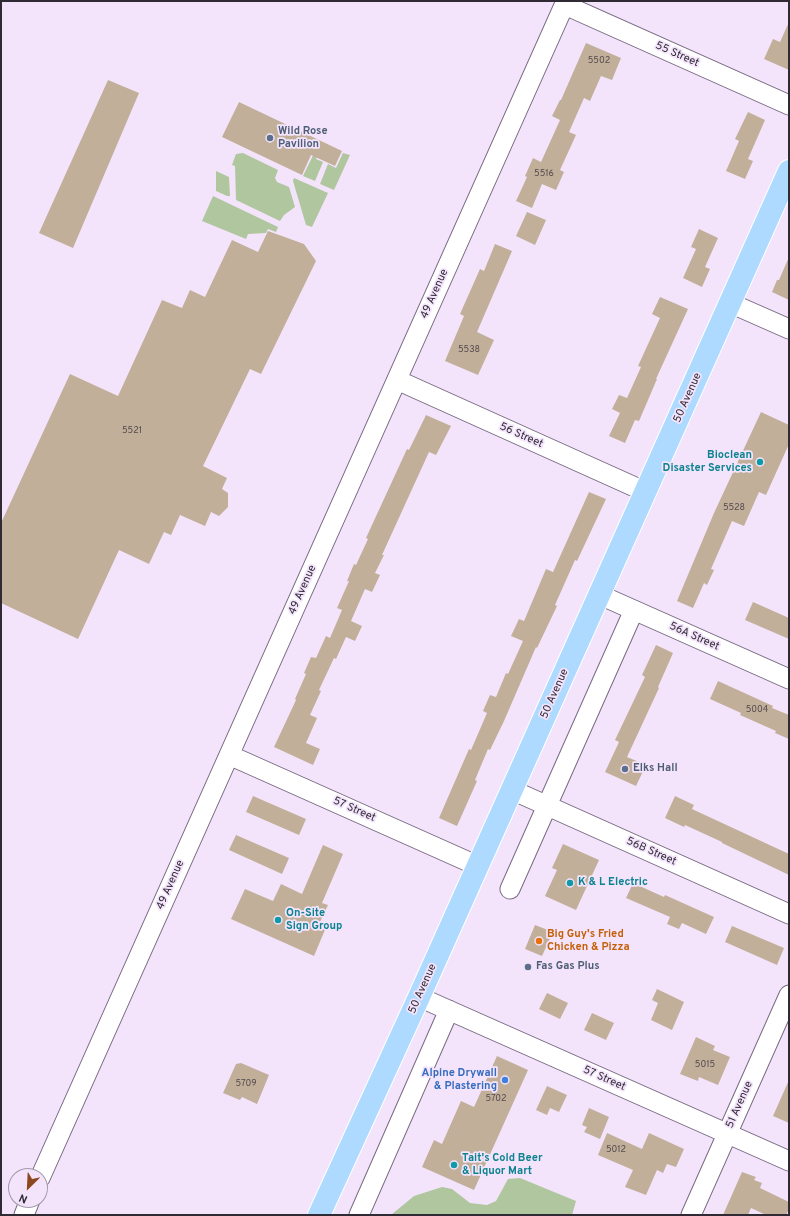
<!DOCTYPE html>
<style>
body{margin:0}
#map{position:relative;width:790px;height:1216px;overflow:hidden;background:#f3e4fc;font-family:Overpass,sans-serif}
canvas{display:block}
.frame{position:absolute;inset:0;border:2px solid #302a34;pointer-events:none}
.north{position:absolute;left:8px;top:1168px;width:40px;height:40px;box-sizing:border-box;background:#f3e4fc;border:1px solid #a59aac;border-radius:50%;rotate:204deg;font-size:11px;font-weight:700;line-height:16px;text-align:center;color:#302a34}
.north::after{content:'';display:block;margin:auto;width:14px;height:18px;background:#8e4820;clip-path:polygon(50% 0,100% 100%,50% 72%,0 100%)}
</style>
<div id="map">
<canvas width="790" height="1216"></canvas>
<div class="frame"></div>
<div class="north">N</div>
</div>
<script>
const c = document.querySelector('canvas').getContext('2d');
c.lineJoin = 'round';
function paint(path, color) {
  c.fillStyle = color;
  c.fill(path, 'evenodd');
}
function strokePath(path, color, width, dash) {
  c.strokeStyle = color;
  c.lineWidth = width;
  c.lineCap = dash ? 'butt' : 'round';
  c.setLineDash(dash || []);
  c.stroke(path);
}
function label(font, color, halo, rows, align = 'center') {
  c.font = font + ' Overpass,sans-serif';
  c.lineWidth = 3.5;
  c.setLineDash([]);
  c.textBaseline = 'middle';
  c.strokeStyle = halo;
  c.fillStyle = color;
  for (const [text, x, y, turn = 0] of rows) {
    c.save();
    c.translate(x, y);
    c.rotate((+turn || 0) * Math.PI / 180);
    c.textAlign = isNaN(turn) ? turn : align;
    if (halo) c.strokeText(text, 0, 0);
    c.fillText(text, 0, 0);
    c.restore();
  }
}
const green = new Path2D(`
 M 320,141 L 323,143 L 316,159 L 323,162 L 315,181 L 303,176 Z
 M 243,153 L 278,170 L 275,178 L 277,182 L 289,187 L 295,207 L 284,215 L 280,221 L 236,200 L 235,166 L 232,165 L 236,154 Z
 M 343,153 L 350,155 L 334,190 L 320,184 L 328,164 L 336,168 Z
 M 216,171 L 229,177 L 230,196 L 227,196 L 216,191 Z
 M 294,178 L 328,193 L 312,227 L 306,225 L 293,181 Z
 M 213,196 L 278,227 L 276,232 L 268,229 L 266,233 L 248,234 L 246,239 L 202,221 Z
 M 520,1178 L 576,1201 L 572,1215 L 391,1215 L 414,1196 L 442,1187 L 452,1189 L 470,1203 L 487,1205 L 496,1201 L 508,1179 Z`);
const building = new Path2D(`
 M 789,22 L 789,70 L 764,59 L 773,39 L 780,42 Z
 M 586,43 L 621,58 L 612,80 L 601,76 L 590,101 L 584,98 L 569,132 L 576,135 L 560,170 L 564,172 L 556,190 L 542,184 L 532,208 L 516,201 L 527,177 L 525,176 L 533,158 L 541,162 L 560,120 L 552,116 L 560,100 L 561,100 Z
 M 108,80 L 139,93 L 73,248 L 39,233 Z
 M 239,102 L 342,151 L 335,166 L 311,155 L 302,175 L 222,137 Z
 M 748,112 L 765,120 L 748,159 L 753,161 L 745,179 L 726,171 L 739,141 L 735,139 Z
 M 527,212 L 546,220 L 535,245 L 516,236 Z
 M 699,229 L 718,238 L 705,267 L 710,269 L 702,287 L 683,278 L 696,249 L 691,247 Z
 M 268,231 L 304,244 L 316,261 L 261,374 L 250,369 L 203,466 L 227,478 L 222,489 L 228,493 L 228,507 L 219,516 L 211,512 L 205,526 L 180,515 L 171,535 L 164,532 L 149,564 L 119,550 L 78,639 L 1,603 L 1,523 L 70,374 L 118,396 L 162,300 L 182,308 L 190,290 L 205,297 L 232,240 L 258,252 Z
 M 495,244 L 512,251 L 477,332 L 494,340 L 478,375 L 445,361 L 464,316 L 460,314 L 480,269 L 484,271 Z
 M 789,257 L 789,300 L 772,292 L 777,280 L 779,280 Z
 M 660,297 L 688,309 L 656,379 L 657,379 L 639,421 L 635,420 L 625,443 L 609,436 L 620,413 L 612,409 L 619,395 L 627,398 L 641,367 L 638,366 L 660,318 L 652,314 Z
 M 761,412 L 789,425 L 789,444 L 766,495 L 759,492 L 744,526 L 732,521 L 711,569 L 714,570 L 707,585 L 704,583 L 693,608 L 677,601 L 714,513 Z
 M 426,415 L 451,426 L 436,455 L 429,452 L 382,555 L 384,555 L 375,573 L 380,575 L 372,592 L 365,589 L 351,621 L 362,626 L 355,641 L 346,637 L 336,659 L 334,658 L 319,690 L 321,691 L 310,715 L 317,718 L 306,743 L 320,749 L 313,765 L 274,747 L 296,700 L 295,699 L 306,674 L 304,673 L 311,657 L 316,658 L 326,636 L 330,638 L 342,610 L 337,608 L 349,581 L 347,581 L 354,564 L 356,565 L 368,539 L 366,538 L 407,449 L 409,450 Z
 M 589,492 L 606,499 L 577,561 L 575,560 L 555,605 L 557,606 L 537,648 L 536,647 L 504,721 L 490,750 L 488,749 L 475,780 L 477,781 L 457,826 L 439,818 L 469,749 L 471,750 L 487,713 L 483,711 L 490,695 L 496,697 L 506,673 L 508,674 L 523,641 L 511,636 L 519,619 L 524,621 L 546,569 L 553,572 Z
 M 753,602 L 789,618 L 789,639 L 745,620 Z
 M 656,645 L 673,653 L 658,687 L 659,688 L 627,757 L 646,765 L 636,786 L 605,772 L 619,742 L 615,740 L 645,677 L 642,675 Z
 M 718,681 L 773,706 L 772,708 L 789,715 L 789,739 L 775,733 L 776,731 L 740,715 L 741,713 L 710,699 Z
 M 253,796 L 306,819 L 299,835 L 246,812 Z
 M 675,796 L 694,805 L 692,809 L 789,854 L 789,875 L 722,843 L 722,842 L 685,825 L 684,827 L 665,818 Z
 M 236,835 L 289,858 L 282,874 L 229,850 Z
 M 563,844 L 599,860 L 576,910 L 545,896 L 557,870 L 552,868 Z
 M 323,845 L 343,854 L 322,903 L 328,905 L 320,922 L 327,925 L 314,956 L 231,919 L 245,889 L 273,901 L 281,884 L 302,894 Z
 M 633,883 L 664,897 L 665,895 L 714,917 L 706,934 L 682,923 L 679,929 L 667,924 L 670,917 L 626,898 Z
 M 535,925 L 553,932 L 542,956 L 525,949 Z
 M 732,926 L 784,948 L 777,965 L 725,942 Z
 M 657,989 L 684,1002 L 672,1030 L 651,1020 L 658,1003 L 652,1000 Z
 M 547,993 L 568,1003 L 560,1019 L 539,1009 Z
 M 592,1013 L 614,1023 L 606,1040 L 584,1030 Z
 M 696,1037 L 715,1046 L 713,1050 L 730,1057 L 718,1085 L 699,1077 L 698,1081 L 680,1074 Z
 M 497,1056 L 528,1070 L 474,1190 L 422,1167 L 434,1140 L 442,1144 L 461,1101 L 474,1107 Z
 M 241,1063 L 269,1075 L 257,1104 L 242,1097 L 240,1100 L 223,1093 L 236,1064 Z
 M 789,1080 L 789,1123 L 773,1116 Z
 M 547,1086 L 567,1095 L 559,1112 L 550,1108 L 547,1115 L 536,1110 Z
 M 589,1108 L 609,1117 L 600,1139 L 584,1132 L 587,1127 L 582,1125 Z
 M 607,1133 L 642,1149 L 649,1133 L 684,1149 L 676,1167 L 667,1164 L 663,1173 L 657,1170 L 646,1195 L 625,1187 L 633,1170 L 598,1155 Z
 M 742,1172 L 756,1177 L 754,1180 L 762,1183 L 760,1188 L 789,1202 L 789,1209 L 786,1215 L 766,1215 L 751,1208 L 748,1215 L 723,1215 Z`);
const minor = new Path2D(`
 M 565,5 L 789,105
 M 730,303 L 789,329
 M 397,380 L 646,492
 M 600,595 L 789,679
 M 229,755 L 478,866
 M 512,790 L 789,914
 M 510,889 L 634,610
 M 419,997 L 789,1161
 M 40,1178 L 566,1
 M 24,1215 L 30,1200
 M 359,1215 L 449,1010
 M 691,1215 L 789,995`);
const major = new Path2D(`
 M 319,1215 L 419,997 L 789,171`);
const markers = [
 [270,138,4,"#5c6f8a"],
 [760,462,4,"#0f9aa8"],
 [625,769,4,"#5c6f8a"],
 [570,883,4,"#0f9aa8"],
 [278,920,4,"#0f9aa8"],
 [539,941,4,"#e8710a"],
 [528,967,4,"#5c6f8a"],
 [505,1080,4,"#3f7fe0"],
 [454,1165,4,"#0f9aa8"]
];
const numberNames = [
 ["5502",599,61],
 ["5516",544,174],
 ["5538",469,350],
 ["5521",132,431],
 ["5528",734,508],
 ["5004",757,710],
 ["5015",705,1065],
 ["5709",246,1084],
 ["5702",496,1099],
 ["5012",616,1150]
];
const streetNames = [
 ["55 Street",677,55,24],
 ["49 Avenue",435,294,-66],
 ["50 Avenue",688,398,-66],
 ["56 Street",521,436,24],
 ["49 Avenue",303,590,-66],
 ["56A Street",694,637,24],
 ["50 Avenue",555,694,-66],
 ["57 Street",354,810,24],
 ["56B Street",651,852,24],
 ["49 Avenue",171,885,-66],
 ["50 Avenue",423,989,-66],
 ["57 Street",604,1079,24],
 ["51 Avenue",740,1105,-66]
];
const serviceNames = [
 ["Wild Rose",278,132],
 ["Pavilion",278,145],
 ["Elks Hall",633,769],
 ["Fas Gas Plus",536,967]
];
const cultureNames = [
 ["Bioclean",752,456,"right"],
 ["Disaster Services",752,469,"right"],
 ["K & L Electric",578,883],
 ["On-Site",286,914],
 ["Sign Group",286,927],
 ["Tait's Cold Beer",462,1159],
 ["& Liquor Mart",462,1172]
];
const foodNames = [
 ["Big Guy's Fried",547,935],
 ["Chicken & Pizza",547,948]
];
const shopNames = [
 ["Alpine Drywall",497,1074],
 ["& Plastering",497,1087]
];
paint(green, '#b0c69e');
paint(building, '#c2af9a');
strokePath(minor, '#786a80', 21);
strokePath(major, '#fff', 24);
strokePath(minor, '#fff', 19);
strokePath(major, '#aedaff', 22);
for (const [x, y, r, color] of markers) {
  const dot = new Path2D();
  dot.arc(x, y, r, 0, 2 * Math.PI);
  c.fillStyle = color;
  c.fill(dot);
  strokePath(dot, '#f3e4fc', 1.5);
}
label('9px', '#544b4e', null, numberNames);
label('11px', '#302a34', '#f3e4fc', streetNames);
label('bold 11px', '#4e5e75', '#f3e4fc', serviceNames, 'left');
label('bold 11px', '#0d838f', '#f3e4fc', cultureNames, 'left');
label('bold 11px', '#c56008', '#f3e4fc', foodNames, 'left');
label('bold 11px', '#366cbe', '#f3e4fc', shopNames, 'right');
</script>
